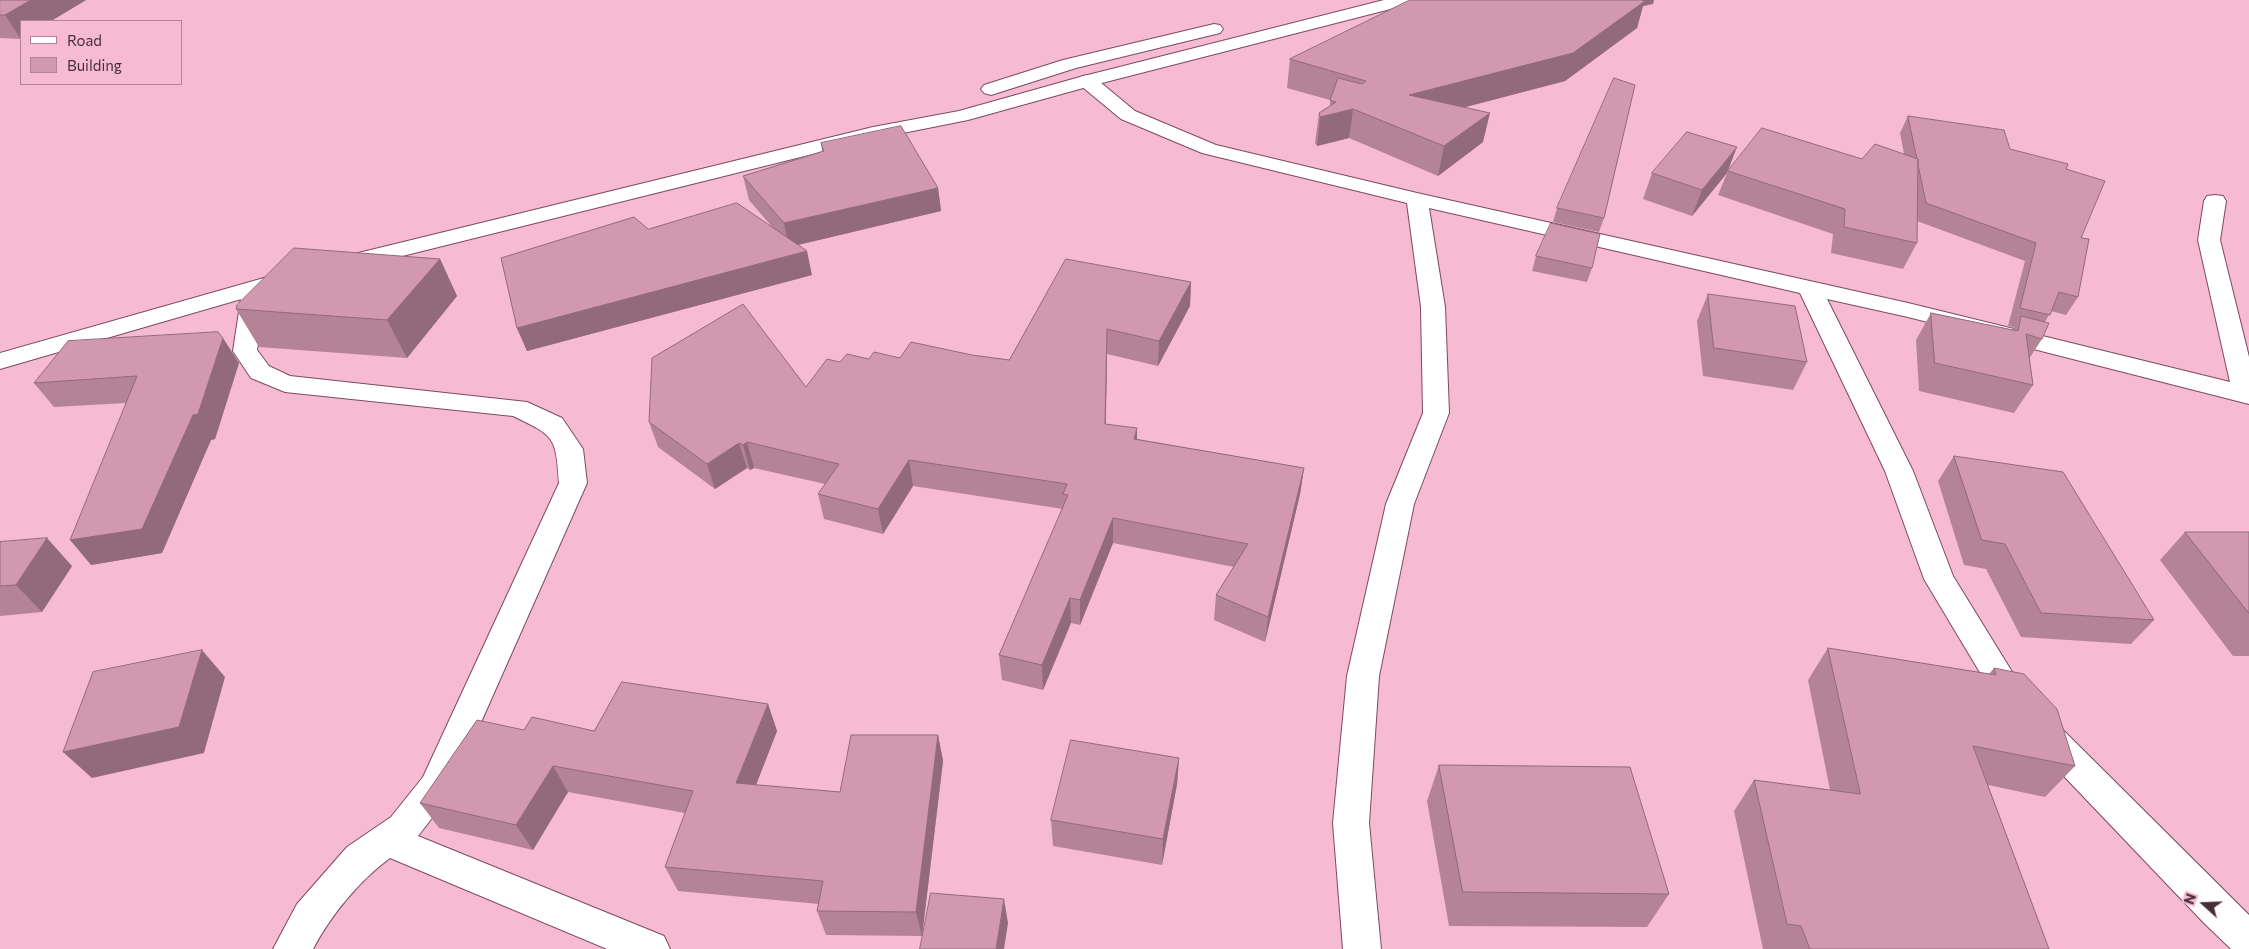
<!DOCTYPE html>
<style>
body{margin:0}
#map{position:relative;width:2249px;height:949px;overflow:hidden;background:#f6bbd3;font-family:Commissioner,sans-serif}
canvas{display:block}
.legend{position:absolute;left:20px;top:20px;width:162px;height:65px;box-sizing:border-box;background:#f6bbd3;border:1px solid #b08395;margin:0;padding:6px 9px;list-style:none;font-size:15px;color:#462f38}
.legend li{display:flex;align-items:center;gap:10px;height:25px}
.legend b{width:25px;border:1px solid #b08395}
.north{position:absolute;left:2179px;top:879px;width:50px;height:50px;-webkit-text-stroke:4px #f6bbd3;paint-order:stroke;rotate:290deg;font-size:14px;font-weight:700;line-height:20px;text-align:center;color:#462f38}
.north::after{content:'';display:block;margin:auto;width:18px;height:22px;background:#462f38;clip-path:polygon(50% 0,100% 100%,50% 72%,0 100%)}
</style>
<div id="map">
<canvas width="2249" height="949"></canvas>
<ul class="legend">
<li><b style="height:6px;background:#fff"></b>Road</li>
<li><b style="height:14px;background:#d198af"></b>Building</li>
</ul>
<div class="north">N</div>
</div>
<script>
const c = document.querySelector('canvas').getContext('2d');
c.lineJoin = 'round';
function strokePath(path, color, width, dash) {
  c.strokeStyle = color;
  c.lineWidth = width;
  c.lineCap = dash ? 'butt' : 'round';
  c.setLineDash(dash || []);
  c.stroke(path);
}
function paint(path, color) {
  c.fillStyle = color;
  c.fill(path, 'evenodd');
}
const street = new Path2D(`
 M 1087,75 L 1094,77 L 1135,111 L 1216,145 L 1417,193 L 1908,303 L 2230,382 L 2198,240 L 2204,201 L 2207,196 L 2215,195 L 2223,196 L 2226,201 L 2220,240 L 2249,357 L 2249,404 L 1908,317 L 1827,299 L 1913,471 L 1953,576 L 2030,701 L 2025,711 L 2014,715 L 2003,711 L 1924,579 L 1885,471 L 1800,293 L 1429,208 L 1445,307 L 1449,413 L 1414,504 L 1379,676 L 1369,823 L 1381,949 L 1343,949 L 1333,823 L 1347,676 L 1386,504 L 1423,413 L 1421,307 L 1407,203 L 1202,153 L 1121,119 L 1080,85 L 1078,81 L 1080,77 Z
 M 254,285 L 262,287 L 266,292 L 257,350 L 269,366 L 290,376 L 527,402 L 562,418 L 583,449 L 587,483 L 447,799 L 418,836 L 664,936 L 670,949 L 607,949 L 390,858 C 359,881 331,915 313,949 L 273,949 L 297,904 L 347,847 L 391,817 L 423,777 L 559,483 C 556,437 555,436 513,416 L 285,392 L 251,378 L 233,351 L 242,292 L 246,287 Z
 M 2049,724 L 2061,728 L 2249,915 L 2249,949 L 2231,949 L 2204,923 L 2037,748 L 2032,738 L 2037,728 Z`);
const primary = new Path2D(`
 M 1384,0 L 1413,0 L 1410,4 L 1094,85 L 968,120 L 873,139 L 346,270 L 338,268 L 335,263 L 338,258 L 873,127 L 959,111 L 1080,77 Z
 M 1214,24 L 1220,25 L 1223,29 L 1220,33 L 1076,68 L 991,95 L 984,93 L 981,89 L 984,85 L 1063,60 Z
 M 292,270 L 300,272 L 304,277 L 300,282 L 0,369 L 0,353 Z`);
const wall = new Path2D(`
 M 0,0 L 86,0 L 51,21 L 21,21 L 21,39 L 0,38 Z
 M 1653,4 L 1643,6 L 1637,28 L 1565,81 L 1466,107 L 1483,142 L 1438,176 L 1349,138 L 1317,146 L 1315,143 L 1319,113 L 1330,106 L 1330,100 L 1287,88 L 1290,59 Z
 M 1908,116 L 2010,149 L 2066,169 L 2081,238 L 2078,297 L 2066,315 L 2051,311 L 2045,322 L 2042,339 L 2029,359 L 2033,385 L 2014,413 L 1919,391 L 1916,340 L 1931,313 L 2012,330 L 2014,327 L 2008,326 L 2025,261 L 1917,221 L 1917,243 L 1903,269 L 1831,253 L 1833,234 L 1718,195 L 1728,171 L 1862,159 L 1904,154 L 1900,133 Z
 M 821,143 L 938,188 L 941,211 L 798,245 L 812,275 L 527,351 L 517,328 L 648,229 L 773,228 L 749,200 L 743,176 L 822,151 Z
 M 1652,173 L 1727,173 L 1692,216 L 1643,199 Z
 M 1557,208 L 1604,218 L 1599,232 L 1553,222 Z
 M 1536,256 L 1592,268 L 1587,282 L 1532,271 Z
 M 440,259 L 457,296 L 407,358 L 259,347 L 236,309 Z
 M 1191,282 L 1190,306 L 1158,366 L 1107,354 L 1106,424 L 1137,439 L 1304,468 L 1300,494 L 1265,642 L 1214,620 L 1216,595 L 1234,567 L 1113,543 L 1080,625 L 1071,623 L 1043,690 L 1002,680 L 999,655 L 1063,509 L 913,486 L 883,534 L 824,519 L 818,494 L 825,484 L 754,468 L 750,470 L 747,468 L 715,489 L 658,447 L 649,422 L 806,387 L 840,362 L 869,359 L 972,355 L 1009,360 Z
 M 1708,294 L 1807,362 L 1793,390 L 1703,376 L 1697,321 Z
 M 239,363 L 215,439 L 211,440 L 162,553 L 91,565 L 126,403 L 54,407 L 34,383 Z
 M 1954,456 L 2154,620 L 2131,644 L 2021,637 L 1986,569 L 1964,565 L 1938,481 Z
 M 2185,532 L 2249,532 L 2249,656 L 2233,656 L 2160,560 Z
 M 0,542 L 72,566 L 42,612 L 0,616 Z
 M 1828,648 L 1989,674 L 1994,668 L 2075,766 L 2045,797 L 1988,785 L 2049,949 L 1763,949 L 1734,811 L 1754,780 L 1830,790 L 1808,680 Z
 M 768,704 L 777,731 L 756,785 L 840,792 L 938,735 L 943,761 L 922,936 L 826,935 L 817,911 L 819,904 L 678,891 L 665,867 L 685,813 L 568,792 L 533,850 L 439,828 L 420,803 L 524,730 L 594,731 Z
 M 1179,758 L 1177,784 L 1162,865 L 1053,846 L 1051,820 Z
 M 1439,765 L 1669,894 L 1647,927 L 1449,926 L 1427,801 Z`);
const shadedWall = new Path2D(`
 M 31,0 L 86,0 L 51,21 L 21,21 L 21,39 L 5,15 Z
 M 1608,0 L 1654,0 L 1653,4 L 1643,6 L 1637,28 L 1565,81 L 1404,123 L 1409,95 Z
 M 1353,109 L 1349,138 L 1317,146 L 1320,117 Z
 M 1490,113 L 1483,142 L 1438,176 L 1444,146 Z
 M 1737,147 L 1727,173 L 1692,216 L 1702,190 Z
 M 938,188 L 941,211 L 789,247 L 784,223 Z
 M 807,251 L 812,275 L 527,351 L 517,328 Z
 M 440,259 L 457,296 L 407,358 L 387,320 Z
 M 1191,282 L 1190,306 L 1158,366 L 1159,341 Z
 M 1107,329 L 1107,354 L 1105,449 L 1105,424 Z
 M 223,338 L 239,363 L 215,439 L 211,440 L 162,553 L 91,565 L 70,540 Z
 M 1137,428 L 1137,454 L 1134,439 Z
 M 747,442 L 754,468 L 750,470 L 743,445 Z
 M 739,443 L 747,468 L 715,489 L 707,464 Z
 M 909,460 L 913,486 L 883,534 L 878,509 Z
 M 1304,468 L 1300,494 L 1265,642 L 1268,617 Z
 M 1113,518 L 1113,543 L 1080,625 L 1080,600 Z
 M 47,538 L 72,566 L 42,612 L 16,585 Z
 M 1070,598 L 1071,623 L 1043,690 L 1042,665 Z
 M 202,650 L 225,677 L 204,753 L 92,778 L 63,752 Z
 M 768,704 L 777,731 L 747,808 L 736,783 Z
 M 938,735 L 943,761 L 922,936 L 916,912 Z
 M 1179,758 L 1177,784 L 1162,865 L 1163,839 Z
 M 553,766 L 568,792 L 533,850 L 516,825 Z
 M 1004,899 L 1008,923 L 1004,949 L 996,949 Z`);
const building = new Path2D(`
 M 0,0 L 31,0 L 5,15 L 0,15 Z
 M 1410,0 L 1642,0 L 1645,1 L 1573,53 L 1409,95 L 1490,113 L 1444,146 L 1353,109 L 1320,117 L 1319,113 L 1336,102 L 1330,100 L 1338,78 L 1362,84 L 1366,81 L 1290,59 Z
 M 1614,78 L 1635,85 L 1604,218 L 1557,208 Z
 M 1908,116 L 2004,130 L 2010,149 L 2068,164 L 2066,169 L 2105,181 L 2081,238 L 2089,239 L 2078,297 L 2059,292 L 2050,315 L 2020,308 L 2036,243 L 1926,203 L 1918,165 L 1918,159 L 1917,158 Z
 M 901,126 L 938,188 L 784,223 L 743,176 L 824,151 L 821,143 Z
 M 1762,128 L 1862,159 L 1875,144 L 1918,159 L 1917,243 L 1844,227 L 1845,209 L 1728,171 Z
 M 1687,132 L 1737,147 L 1702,190 L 1652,173 Z
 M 737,203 L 807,251 L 517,328 L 501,258 L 634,217 L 648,229 Z
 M 1551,223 L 1600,234 L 1592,268 L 1536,256 Z
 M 294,248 L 440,259 L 387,320 L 236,309 L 237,305 Z
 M 1066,259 L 1191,282 L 1159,341 L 1107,329 L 1105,424 L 1137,428 L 1134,439 L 1304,468 L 1268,617 L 1216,595 L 1248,544 L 1113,518 L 1080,600 L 1070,598 L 1042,665 L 999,655 L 1068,495 L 1063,494 L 1067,484 L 909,460 L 878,509 L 818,494 L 839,464 L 747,442 L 743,445 L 739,443 L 707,464 L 649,422 L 652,358 L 743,304 L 806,387 L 827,359 L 840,362 L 847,354 L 869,359 L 874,352 L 900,358 L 911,342 L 972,355 L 1009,360 Z
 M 1708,294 L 1795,306 L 1807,362 L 1714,348 Z
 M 1931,313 L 2018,331 L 2021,316 L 2049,323 L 2042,339 L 2026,334 L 2033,385 L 1935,363 Z
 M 218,332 L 223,338 L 198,414 L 193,415 L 142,529 L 70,540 L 137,376 L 34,383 L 68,341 Z
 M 1954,456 L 2063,472 L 2154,620 L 2041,613 L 2005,544 L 1982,540 Z
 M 2185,532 L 2249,532 L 2249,613 Z
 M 47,538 L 16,585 L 0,586 L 0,542 Z
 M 1828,648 L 1996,675 L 1994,668 L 2024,674 L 2057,709 L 2075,766 L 1973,746 L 2049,949 L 1810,949 L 1801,926 L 1787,924 L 1754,780 L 1860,794 Z
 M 202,650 L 179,727 L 63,752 L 93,672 Z
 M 622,682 L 768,704 L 736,783 L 840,792 L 851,735 L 938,735 L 916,912 L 817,911 L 823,881 L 665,867 L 693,791 L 553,766 L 516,825 L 420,803 L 477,720 L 524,730 L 532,717 L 594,731 Z
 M 1071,740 L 1179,758 L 1163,839 L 1051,820 Z
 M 1439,765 L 1630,767 L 1669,894 L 1463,892 Z
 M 931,893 L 1004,899 L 996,949 L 920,949 Z`);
strokePath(street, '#7c4a60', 2);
strokePath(primary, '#7c4a60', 2);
paint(street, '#fff');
paint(primary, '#fff');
paint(wall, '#b48396');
paint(shadedWall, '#926a7a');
paint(building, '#d198af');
strokePath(building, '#926a7a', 1);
</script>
